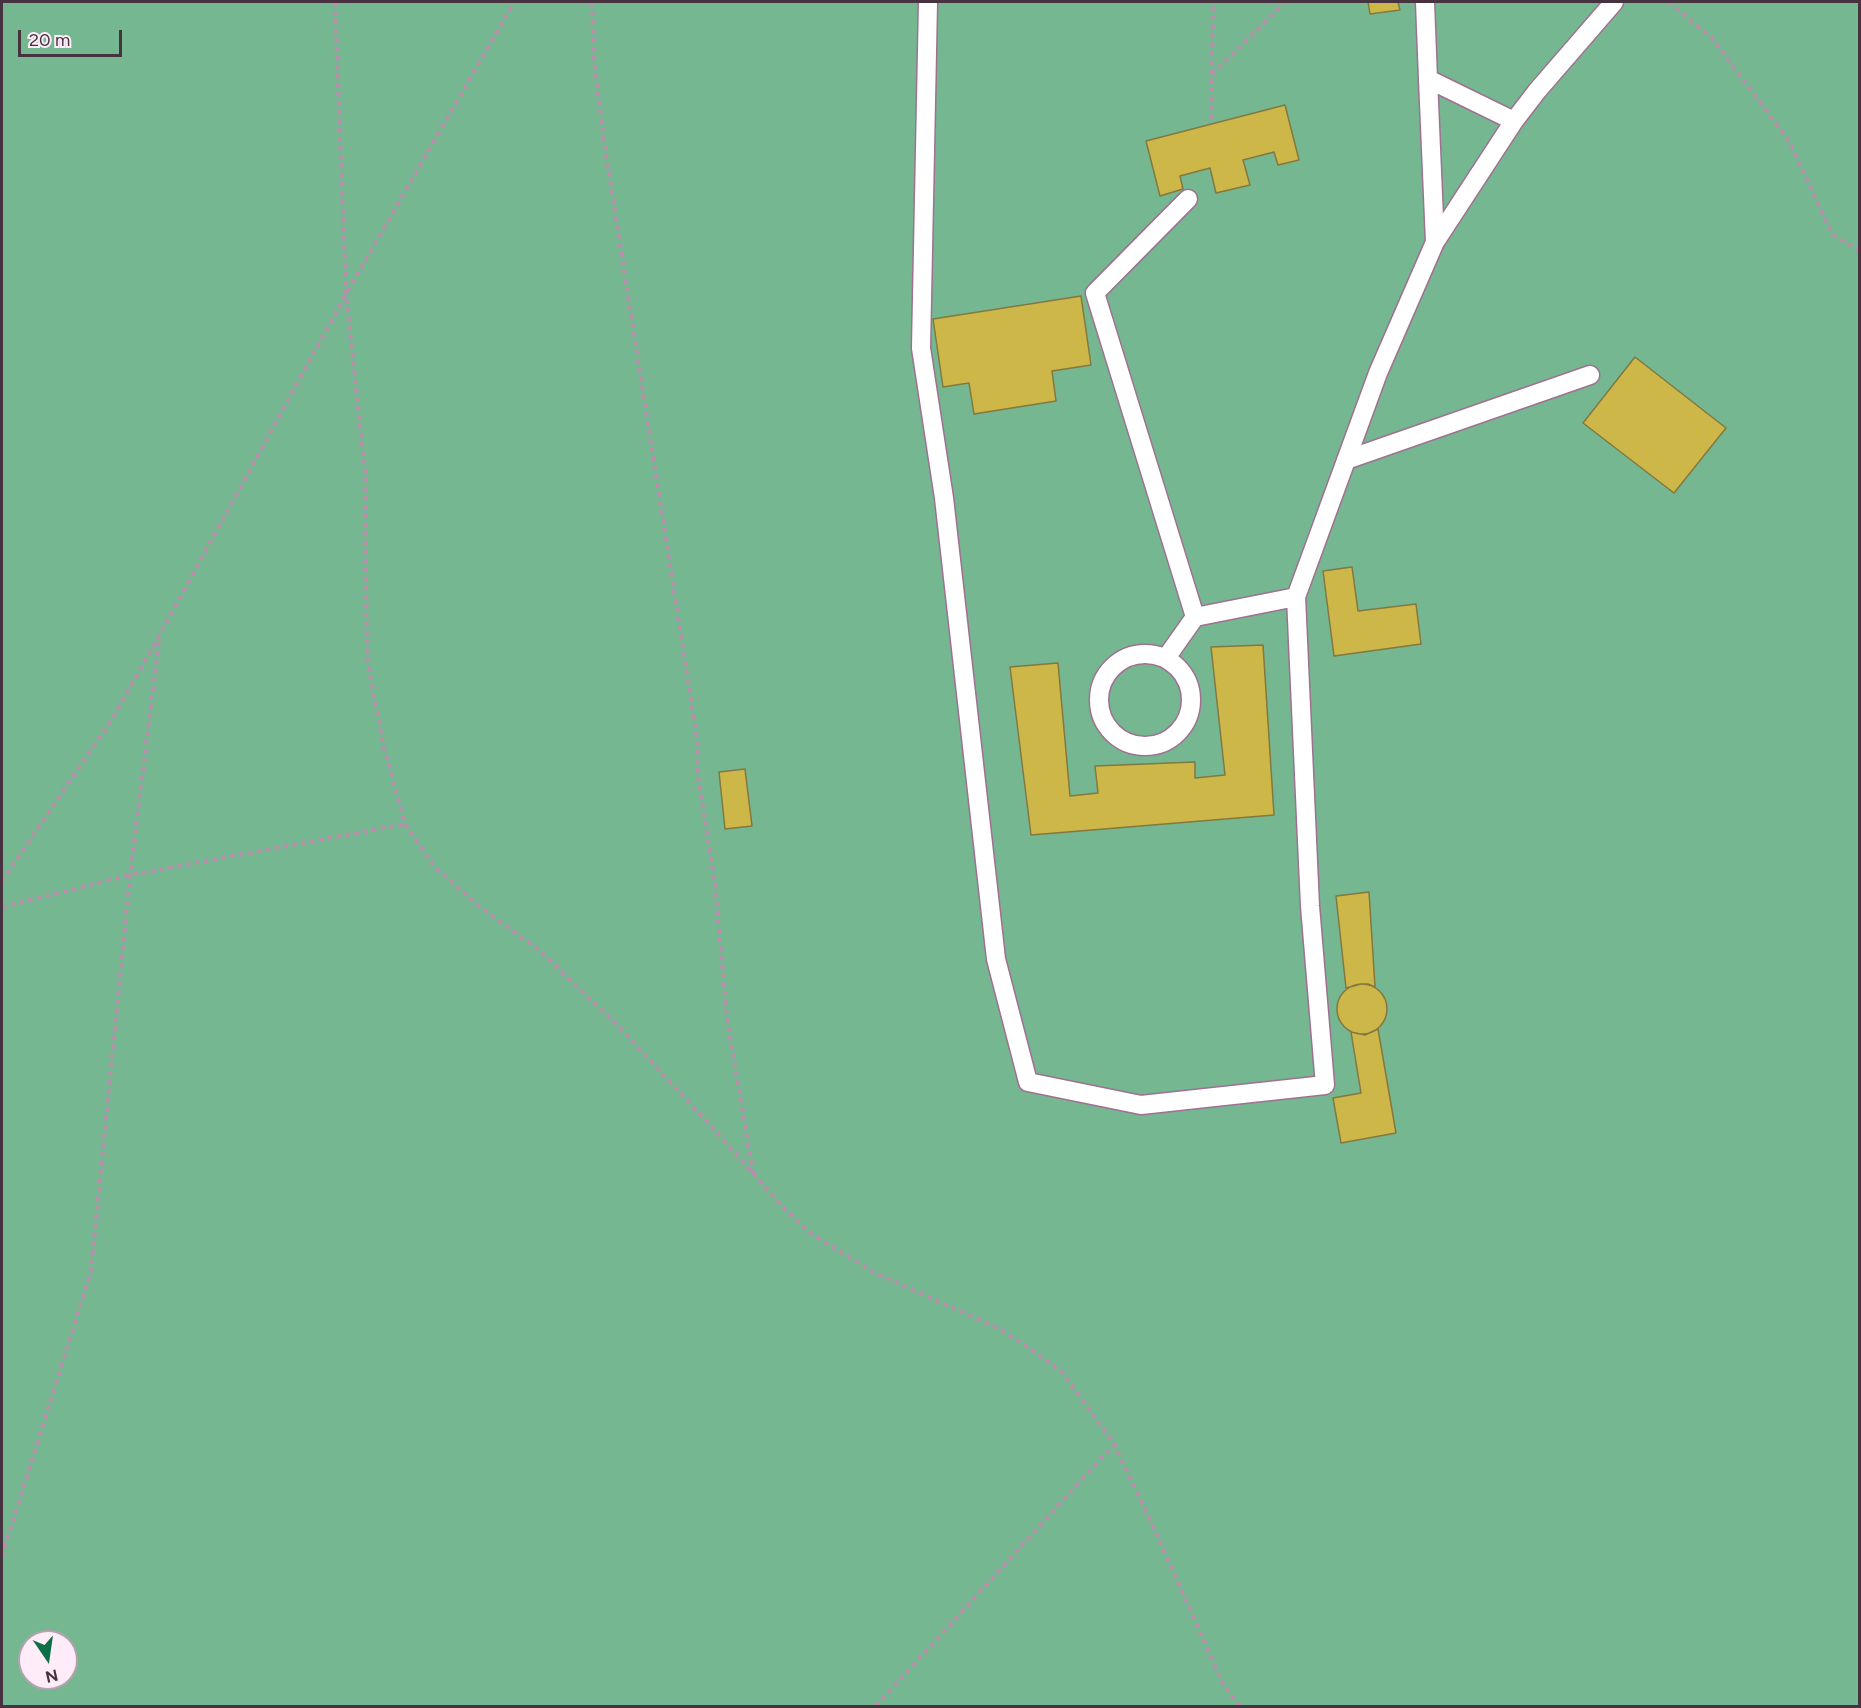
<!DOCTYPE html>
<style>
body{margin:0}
#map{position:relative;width:1861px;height:1708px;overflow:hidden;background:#f5bfe4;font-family:Figtree,sans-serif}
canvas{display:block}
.frame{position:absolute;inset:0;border:3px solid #473240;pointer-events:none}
.north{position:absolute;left:18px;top:1630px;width:60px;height:60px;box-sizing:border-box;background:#feedf8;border:2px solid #b5a2ae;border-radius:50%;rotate:167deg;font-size:16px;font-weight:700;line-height:24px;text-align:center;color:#473240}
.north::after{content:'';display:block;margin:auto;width:21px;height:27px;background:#0c6f45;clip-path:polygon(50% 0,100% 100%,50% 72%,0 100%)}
.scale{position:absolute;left:18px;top:30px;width:104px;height:27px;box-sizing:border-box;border:3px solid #473240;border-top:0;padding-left:8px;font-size:18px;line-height:21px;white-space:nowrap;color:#473240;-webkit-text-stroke:4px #feedf8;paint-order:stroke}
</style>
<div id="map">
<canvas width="1861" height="1708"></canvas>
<div class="frame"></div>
<div class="north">N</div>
<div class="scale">20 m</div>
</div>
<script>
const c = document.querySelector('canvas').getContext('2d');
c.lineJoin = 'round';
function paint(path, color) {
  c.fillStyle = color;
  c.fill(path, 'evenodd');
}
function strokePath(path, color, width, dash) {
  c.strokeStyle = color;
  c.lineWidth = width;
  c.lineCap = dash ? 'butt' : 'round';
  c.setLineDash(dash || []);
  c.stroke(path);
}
const green = new Path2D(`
 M 2,2 L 1859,2 L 1859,1706 L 2,1706 ZM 30,1642 L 66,1642 L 66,1678 L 30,1678 Z`);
const building = new Path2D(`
 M 1368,2 L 1398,2 L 1400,10 L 1370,14 Z
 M 1285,105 L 1299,160 L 1278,165 L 1274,152 L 1243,160 L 1250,185 L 1216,193 L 1210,168 L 1180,176 L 1183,189 L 1160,196 L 1146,141 Z
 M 1081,296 L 1091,365 L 1052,371 L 1056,401 L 974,414 L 969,383 L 943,387 L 933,319 Z
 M 1635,357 L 1726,428 L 1674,493 L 1583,423 Z
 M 1352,567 L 1358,611 L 1416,604 L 1421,644 L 1334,656 L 1323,571 Z
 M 1263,645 L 1274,815 L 1031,835 L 1010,667 L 1058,663 L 1070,796 L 1098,793 L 1095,766 L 1195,762 L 1195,778 L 1225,775 L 1211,647 Z
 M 745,769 L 752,826 L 725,829 L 719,772 Z
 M 1369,892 L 1375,987 L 1368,984 L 1361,984 L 1346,988 L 1336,896 Z
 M1337 1009a25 25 0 1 1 50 0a25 25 0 1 1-50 0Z
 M 1378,1029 L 1396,1133 L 1341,1143 L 1333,1098 L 1361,1093 L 1351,1032 L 1365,1035 Z`);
const path = new Path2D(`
 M 335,2 L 346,294 L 365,472 L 367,659 L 384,748 L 405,824 L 434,866 L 480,907 L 538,949 L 621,1029 L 711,1126 L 782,1206 L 810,1233 L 875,1273 L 998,1328 L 1032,1350 L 1062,1372 L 1114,1444 L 1156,1533 L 1224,1686 L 1240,1706
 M 592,2 L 594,62 L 605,148 L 698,745 L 698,776 L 715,884 L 727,1019 L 753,1173
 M 1669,2 L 1712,38 L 1789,141 L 1832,234 L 1860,251
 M 1212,74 L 1285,2
 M 1211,119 L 1213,2
 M 2,881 L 112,719 L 159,636 L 346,294 L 514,2
 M 2,907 L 130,875 L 405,824
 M 2,1556 L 91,1271 L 130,875 L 159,641
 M 876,1706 L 1114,1444`);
const lane = new Path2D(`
 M 928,2 L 921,348 L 944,498 L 996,959 L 1028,1082 L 1141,1105 L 1325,1085 L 1310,906 L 1296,597 L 1378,373 L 1435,242 L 1514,121
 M 1425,2 L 1428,79 L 1514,121 L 1537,91 L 1614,2
 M 1428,79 L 1435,242
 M 1188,199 L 1095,293 L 1195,617 L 1296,597
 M 1346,460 L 1590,375
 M1099 700a46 46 0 1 1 92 0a46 46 0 1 1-92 0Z
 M 1166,658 L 1195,617`);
paint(green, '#75b791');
paint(building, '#cdb749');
strokePath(building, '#837840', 1.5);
strokePath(lane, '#a07092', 21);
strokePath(path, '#b98eab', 4, [4.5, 4.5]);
strokePath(lane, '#fff', 18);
</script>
